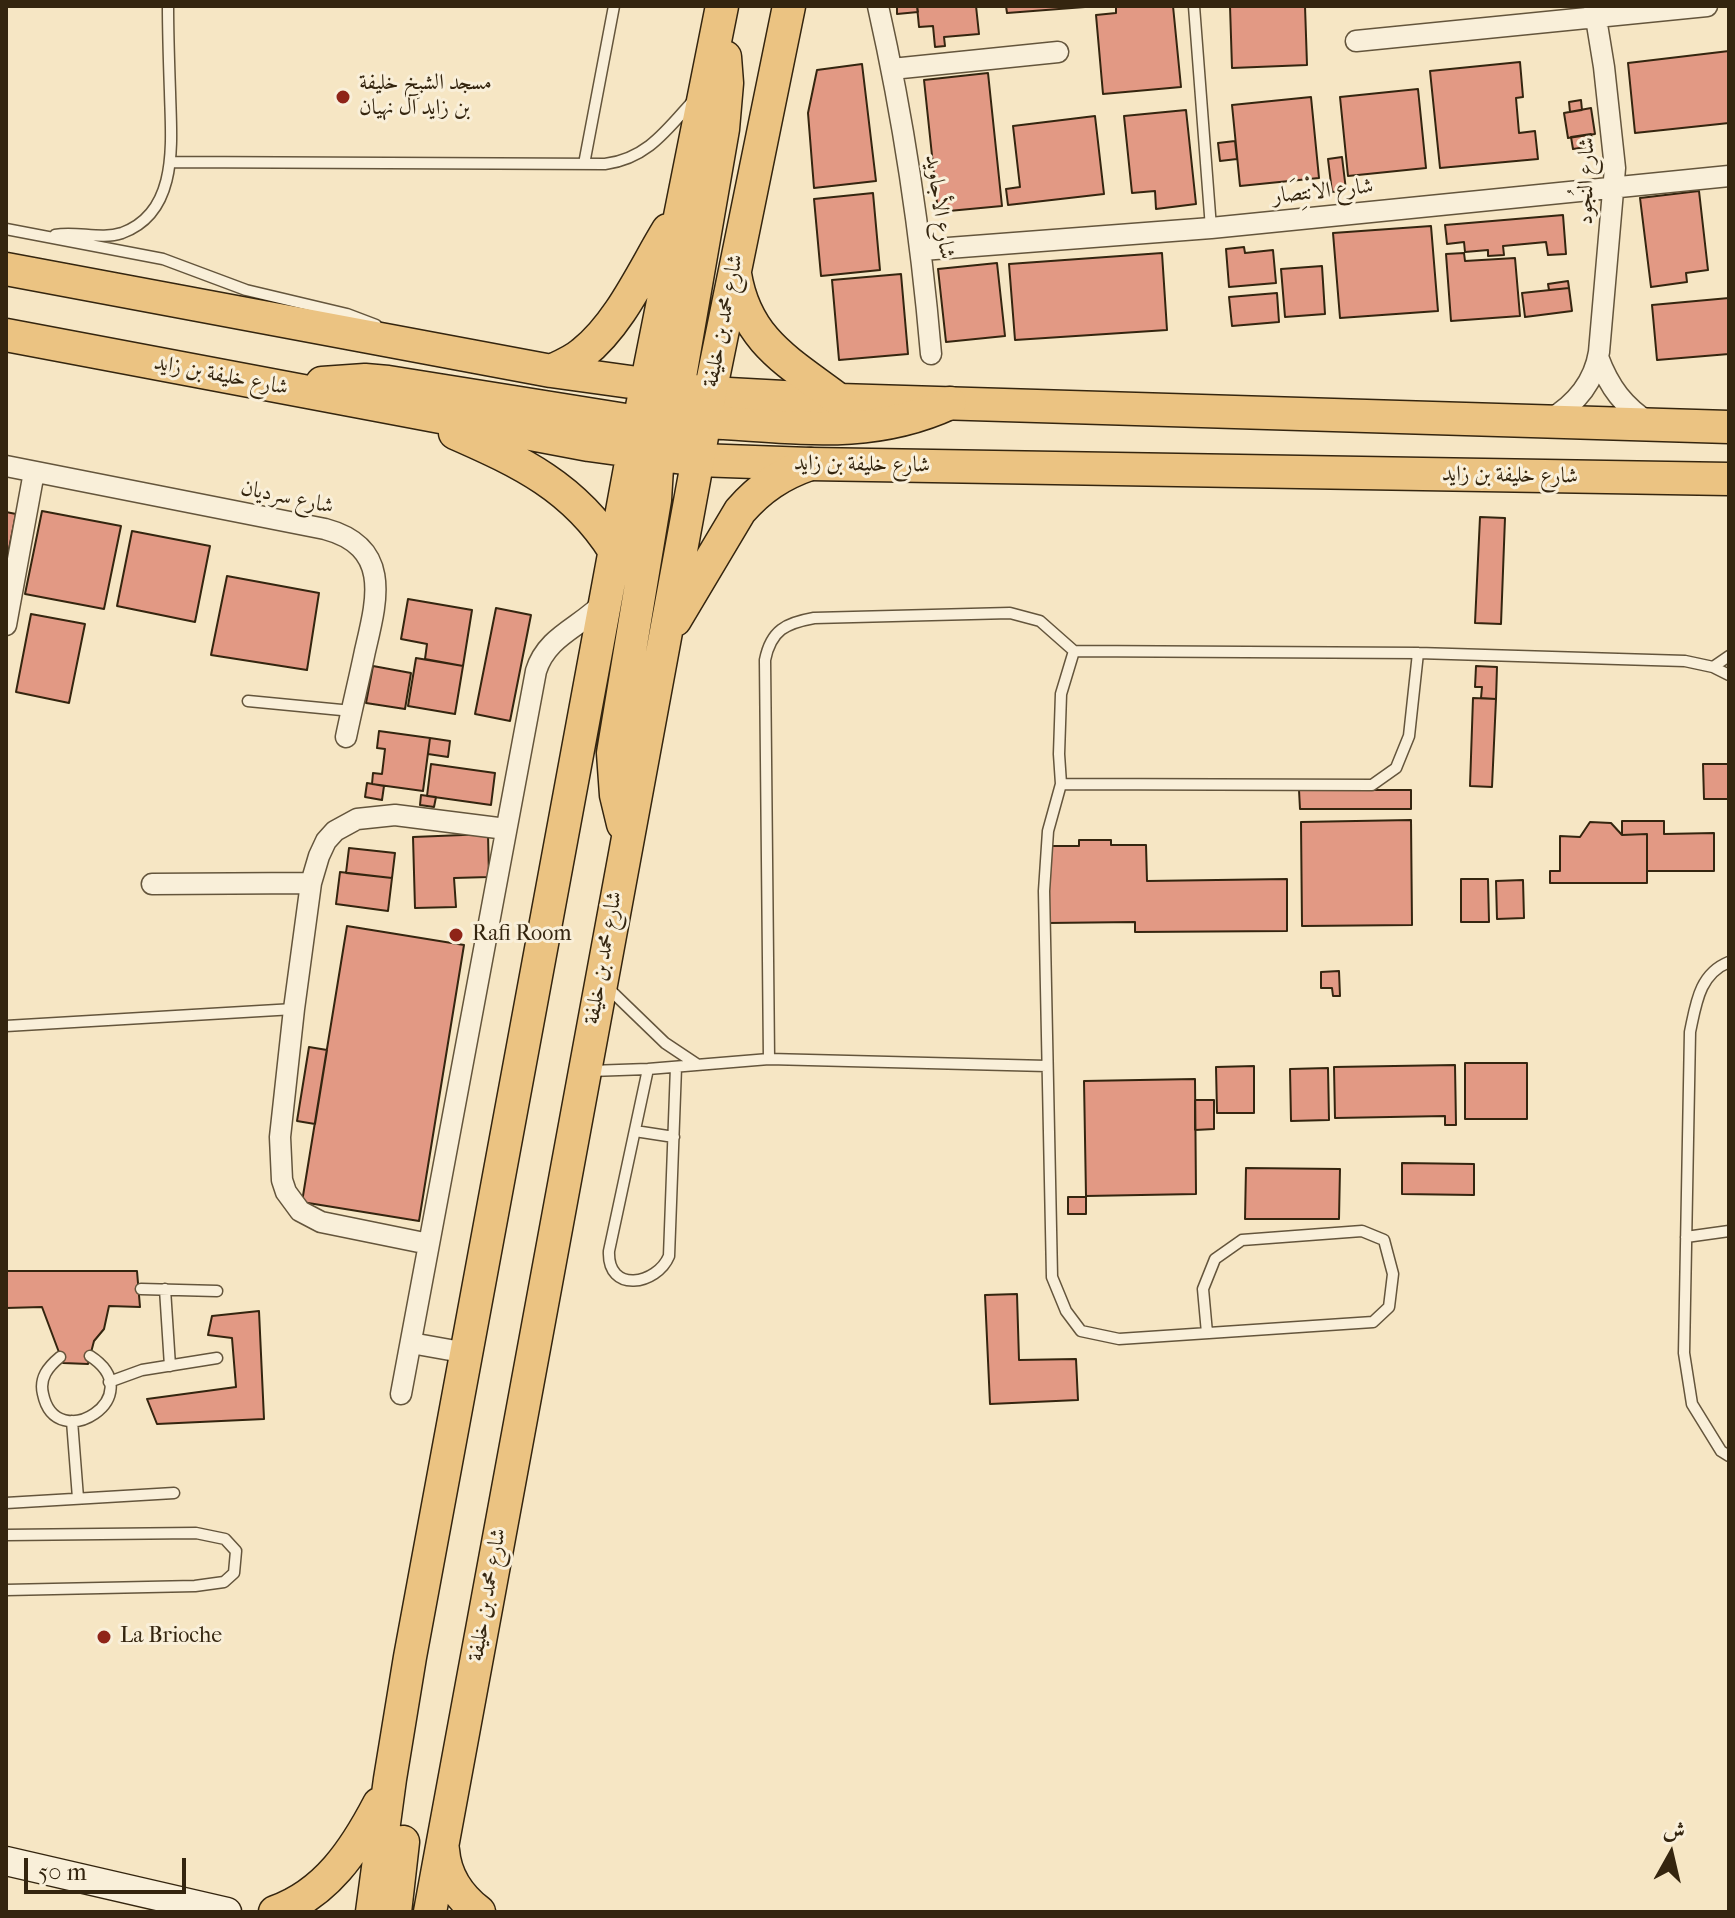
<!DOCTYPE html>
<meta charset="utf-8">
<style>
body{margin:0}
#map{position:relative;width:1735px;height:1918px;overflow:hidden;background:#f6e6c4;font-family:"IM FELL French Canon",Amiri,serif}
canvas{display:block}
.frame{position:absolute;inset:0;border:8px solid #34250f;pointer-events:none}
.north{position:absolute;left:1631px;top:1814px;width:80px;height:80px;-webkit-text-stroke:6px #f9efd9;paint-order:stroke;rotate:8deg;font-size:22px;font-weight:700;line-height:32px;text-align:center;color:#34250f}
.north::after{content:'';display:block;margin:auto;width:28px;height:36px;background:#34250f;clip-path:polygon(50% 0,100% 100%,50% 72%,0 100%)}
.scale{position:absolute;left:24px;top:1858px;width:162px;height:36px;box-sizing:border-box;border:4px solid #34250f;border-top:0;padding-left:10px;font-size:24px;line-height:28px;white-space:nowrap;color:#34250f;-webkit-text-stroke:6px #f9efd9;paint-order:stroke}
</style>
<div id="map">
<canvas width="1735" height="1918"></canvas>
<div class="frame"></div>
<div class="north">ش</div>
<div class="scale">50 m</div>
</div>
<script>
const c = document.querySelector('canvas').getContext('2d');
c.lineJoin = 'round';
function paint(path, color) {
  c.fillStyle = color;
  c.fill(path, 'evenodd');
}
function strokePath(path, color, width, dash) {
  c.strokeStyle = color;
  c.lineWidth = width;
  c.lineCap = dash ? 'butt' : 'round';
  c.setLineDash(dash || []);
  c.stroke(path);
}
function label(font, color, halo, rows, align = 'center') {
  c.font = font + ' "IM FELL French Canon",Amiri,serif';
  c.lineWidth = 6;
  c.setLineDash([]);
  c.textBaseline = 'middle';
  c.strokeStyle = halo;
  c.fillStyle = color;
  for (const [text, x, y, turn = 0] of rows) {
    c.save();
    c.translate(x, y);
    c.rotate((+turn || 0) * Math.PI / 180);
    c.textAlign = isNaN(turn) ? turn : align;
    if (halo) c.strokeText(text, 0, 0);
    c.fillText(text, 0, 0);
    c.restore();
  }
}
const building = new Path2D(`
 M 897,6 L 917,6 L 918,12 L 897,14 Z
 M 917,6 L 976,6 L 979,34 L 944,37 L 945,46 L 935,47 L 933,26 L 919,27 Z
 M 1006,6 L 1085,6 L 1085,7 L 1007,13 Z
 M 1116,6 L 1173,6 L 1181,87 L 1103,94 L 1096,15 L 1116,13 Z
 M 1230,6 L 1305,6 L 1307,65 L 1232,68 Z
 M 1729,51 L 1729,123 L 1635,133 L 1628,63 Z
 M 1520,62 L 1523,97 L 1516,98 L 1519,133 L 1535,131 L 1538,159 L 1440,168 L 1430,71 Z
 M 862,64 L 876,181 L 814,188 L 808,113 L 817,70 Z
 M 988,73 L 1002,206 L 938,212 L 924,80 Z
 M 1418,89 L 1426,168 L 1348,176 L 1340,97 Z
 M 1311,97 L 1319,178 L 1240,186 L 1232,105 Z
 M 1581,100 L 1582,110 L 1570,112 L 1569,102 Z
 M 1591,108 L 1595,134 L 1568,138 L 1564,113 Z
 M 1186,110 L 1196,204 L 1156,209 L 1155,191 L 1132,193 L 1124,116 Z
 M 1095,116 L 1104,194 L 1008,205 L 1006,189 L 1020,187 L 1013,126 Z
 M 1591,134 L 1593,146 L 1573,149 L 1571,137 Z
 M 1235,141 L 1237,159 L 1220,161 L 1218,143 Z
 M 1342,157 L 1346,190 L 1332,192 L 1328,159 Z
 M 1699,191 L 1708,270 L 1686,273 L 1687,282 L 1651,287 L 1640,198 Z
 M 873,193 L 880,270 L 821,276 L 814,199 Z
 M 1563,215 L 1566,254 L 1548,255 L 1546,242 L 1503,246 L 1504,255 L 1488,256 L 1488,250 L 1465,252 L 1464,242 L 1447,244 L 1445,225 Z
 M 1431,226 L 1438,311 L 1340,318 L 1333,233 Z
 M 1244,247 L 1245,253 L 1273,250 L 1276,283 L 1229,287 L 1226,249 Z
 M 1162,253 L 1167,330 L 1015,340 L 1009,264 Z
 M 1464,253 L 1465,261 L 1515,258 L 1520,316 L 1451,321 L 1446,254 Z
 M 997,263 L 1005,336 L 946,342 L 938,269 Z
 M 1322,266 L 1325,314 L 1285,317 L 1281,269 Z
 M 901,274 L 908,354 L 839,360 L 832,280 Z
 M 1568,281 L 1569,288 L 1549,290 L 1548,284 Z
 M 1569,288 L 1572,311 L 1525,317 L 1522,293 Z
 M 1277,293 L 1279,322 L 1232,326 L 1229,297 Z
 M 1729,298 L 1729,354 L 1657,360 L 1652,305 Z
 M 42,511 L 121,526 L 104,609 L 25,594 Z
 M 6,512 L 16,514 L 6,564 Z
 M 1480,517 L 1505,518 L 1501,624 L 1475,623 Z
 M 132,531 L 210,546 L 195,622 L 117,606 Z
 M 227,576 L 319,593 L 307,670 L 211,655 Z
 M 408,599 L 472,610 L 463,666 L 425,659 L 427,644 L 401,639 Z
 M 496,608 L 531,615 L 510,721 L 475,714 Z
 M 31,614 L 85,624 L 69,703 L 16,692 Z
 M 416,658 L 463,666 L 455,714 L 408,706 Z
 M 373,666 L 411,673 L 405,709 L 366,703 Z
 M 1476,666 L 1497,667 L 1496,699 L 1481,698 L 1482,687 L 1475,687 Z
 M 1473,698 L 1496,699 L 1492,787 L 1470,786 Z
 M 379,731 L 430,738 L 423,791 L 372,784 L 373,773 L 382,774 L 385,749 L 377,748 Z
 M 430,738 L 450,741 L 448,757 L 428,754 Z
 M 431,764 L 495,773 L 491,805 L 427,796 Z
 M 1703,764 L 1729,764 L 1729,799 L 1704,799 Z
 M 367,783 L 384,786 L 382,800 L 365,797 Z
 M 1299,790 L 1411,790 L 1411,809 L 1300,809 Z
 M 421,795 L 436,797 L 434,807 L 420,805 Z
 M 1411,820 L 1412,925 L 1302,926 L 1301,822 Z
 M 1622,821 L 1664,821 L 1664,834 L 1714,833 L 1714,871 L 1647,871 L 1647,834 L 1622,835 Z
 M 1590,822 L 1611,823 L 1622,835 L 1647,834 L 1647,883 L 1550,883 L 1550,871 L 1560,871 L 1560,836 L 1580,837 Z
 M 488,834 L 489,877 L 454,878 L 456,907 L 415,908 L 413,837 Z
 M 1079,840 L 1111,840 L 1111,845 L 1146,845 L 1147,881 L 1287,879 L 1287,931 L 1135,932 L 1135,922 L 1048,923 L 1047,846 L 1079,846 Z
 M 349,848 L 395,853 L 392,878 L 346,873 Z
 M 340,872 L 392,878 L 388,911 L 336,904 Z
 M 1461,879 L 1488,879 L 1489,922 L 1461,922 Z
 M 1523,880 L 1524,918 L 1497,919 L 1496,881 Z
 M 347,926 L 464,945 L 419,1221 L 302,1202 Z
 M 1339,971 L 1340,996 L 1333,996 L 1332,988 L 1321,988 L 1321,972 Z
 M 309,1047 L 327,1050 L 315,1124 L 297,1121 Z
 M 1465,1063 L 1527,1063 L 1527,1119 L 1465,1119 Z
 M 1455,1065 L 1456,1125 L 1445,1125 L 1445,1116 L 1335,1118 L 1334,1067 Z
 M 1254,1066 L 1254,1113 L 1217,1113 L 1216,1067 Z
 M 1328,1068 L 1329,1120 L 1291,1121 L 1290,1069 Z
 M 1195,1079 L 1196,1194 L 1086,1196 L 1084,1081 Z
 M 1195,1100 L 1214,1100 L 1214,1129 L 1195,1130 Z
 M 1402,1163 L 1474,1164 L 1474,1195 L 1402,1194 Z
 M 1246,1168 L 1340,1169 L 1339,1219 L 1245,1219 Z
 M 1068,1197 L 1086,1197 L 1086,1214 L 1068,1214 Z
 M 6,1271 L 137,1271 L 140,1307 L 109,1306 L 104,1329 L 94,1341 L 88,1364 L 63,1363 L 42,1307 L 6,1308 Z
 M 1017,1294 L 1019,1360 L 1076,1359 L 1078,1400 L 990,1404 L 985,1295 Z
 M 259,1311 L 264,1419 L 157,1424 L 147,1399 L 236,1387 L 232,1338 L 208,1335 L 212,1316 Z`);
const service = new Path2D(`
 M 1194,6 L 1211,228
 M 170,162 L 605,164 C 646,159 666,131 692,102
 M 584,164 L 614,6
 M 6,229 L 163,259 L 246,290 L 347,314 L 376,325
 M 55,235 C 77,231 101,240 122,233 C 180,212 171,140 170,92 C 169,63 168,35 168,6
 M 1074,651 L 1061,694 L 1059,754 L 1061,784 L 1048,831 L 1044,891 L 1052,1277 L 1066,1311 L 1081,1331 L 1119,1339 L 1373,1322 L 1389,1307 L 1393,1274 L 1384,1240 L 1362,1231 L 1242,1240 L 1215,1259 L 1203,1289 L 1207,1333
 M 1713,667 L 1729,656
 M 248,701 L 352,711
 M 1061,784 L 1372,785 L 1396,768 L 1409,736 L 1418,653
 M 1729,962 C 1699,974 1696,1004 1690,1032 L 1684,1353 L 1692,1404 L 1721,1451 L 1729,1456
 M 606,986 L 665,1043 L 698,1065
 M 6,1026 L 294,1009
 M 769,1059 L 765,660 C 771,630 786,623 814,618 L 1010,613 L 1040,621 L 1074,651 L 1418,653 L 1685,661 L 1713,667 L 1729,675
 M 648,1069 L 609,1251 C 607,1294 657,1285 669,1256 L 676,1067
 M 590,1071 L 648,1069 L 769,1059 L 1047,1066
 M 635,1131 L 674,1137
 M 1686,1237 L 1729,1231
 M 141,1289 L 217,1291
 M 165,1289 L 170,1366
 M 60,1357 C 48,1367 39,1378 43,1394 C 56,1457 152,1396 90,1356
 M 109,1382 L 142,1370 L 217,1358
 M 72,1421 L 78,1498
 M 6,1503 L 174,1493
 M 6,1535 L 196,1533 L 225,1539 L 236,1551 L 234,1573 L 224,1582 L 195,1586 L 6,1590`);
const minor = new Path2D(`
 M 878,6 C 904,121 921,237 931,354
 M 1356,41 L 1707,6
 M 892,69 L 1058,52
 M 922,250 L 1211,228 L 1729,176
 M 1598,357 C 1609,387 1624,407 1651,424
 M 1549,420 C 1576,404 1594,383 1599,352 L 1615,168 L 1604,67 L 1594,6
 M 6,466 L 325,529 C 392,547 377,600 365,651 C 359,680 352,708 346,737
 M 6,625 L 34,472
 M 152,884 L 311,883
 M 429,1244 L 321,1222 L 300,1211 L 286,1192 L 282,1180 L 280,1137 L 294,1009 L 311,883 L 319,856 L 326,841 L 335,831 L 357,819 L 395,815 L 506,829
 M 411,1343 L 467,1353
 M 401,1394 L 536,671 C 547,635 582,627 605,601`);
const secondary = new Path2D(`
 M 6,1861 L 227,1912`);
const primary = new Path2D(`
 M 710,393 L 839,400 L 1729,427
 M 698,460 L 810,464 L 1729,479`);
const trunk = new Path2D(`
 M 6,269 L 551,371 L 710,393
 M 735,274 C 746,341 789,362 839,400
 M 6,335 L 589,445 L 698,460
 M 551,371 C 562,366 574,361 583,353 C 620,324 644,269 668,230
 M 322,383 L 365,380 L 388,382 L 638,422 L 660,416
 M 686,426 L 705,422 C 791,426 868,441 950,403
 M 455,433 C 521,462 574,487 614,550
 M 697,459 L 685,427 L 678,388 L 723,129 L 727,83 L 725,57
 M 675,620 L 740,511 C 760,488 781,474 810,464
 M 623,824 L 616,795 L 613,753 L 655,500 L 659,435
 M 443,1850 C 445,1876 458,1896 479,1912
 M 275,1912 C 326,1894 355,1850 379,1804
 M 372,1912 L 390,1779 L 410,1657 L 633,452 L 722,6
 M 395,1912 L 403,1842
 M 430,1912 L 710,393 L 789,6`);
const markers = [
 [343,97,8,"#8f2418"],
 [456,935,8,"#8f2418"],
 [104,1637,8,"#8f2418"]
];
const poiNames = [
 ["مسجد الشيخ خليفة",359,84],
 ["بن زايد آل نهيان",359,109],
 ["Rafi Room",472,935],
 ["La Brioche",120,1637]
];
const streetNames = [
 ["شارع النُجود",1587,181,-89],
 ["شارع الانْتِصَار",1323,192,-6],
 ["شارع الأجاويد",939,207,82],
 ["شارع محمد بن خليفة",724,321,-79],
 ["شارع خليفة بن زايد",221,376,11],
 ["شارع خليفة بن زايد",862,465,1],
 ["شارع خليفة بن زايد",1510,476,1],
 ["شارع سرديان",287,498,12],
 ["شارع محمد بن خليفة",604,958,-80],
 ["شارع محمد بن خليفة",488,1595,-80]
];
paint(building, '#e29984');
strokePath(building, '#34250f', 2);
strokePath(service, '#64553c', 13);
strokePath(minor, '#64553c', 23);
strokePath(secondary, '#34250f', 31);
strokePath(primary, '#34250f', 35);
strokePath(trunk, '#34250f', 35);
strokePath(service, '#f9efd9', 10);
strokePath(minor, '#f9efd9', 20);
strokePath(secondary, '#f9efd9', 28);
strokePath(primary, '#ebc382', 32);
strokePath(trunk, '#ebc382', 32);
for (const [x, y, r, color] of markers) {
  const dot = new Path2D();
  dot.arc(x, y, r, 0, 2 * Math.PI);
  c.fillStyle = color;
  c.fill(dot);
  strokePath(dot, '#f9efd9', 3);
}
label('22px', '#34250f', '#f9efd9', poiNames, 'left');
label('22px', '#34250f', '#f9efd9', streetNames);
</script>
